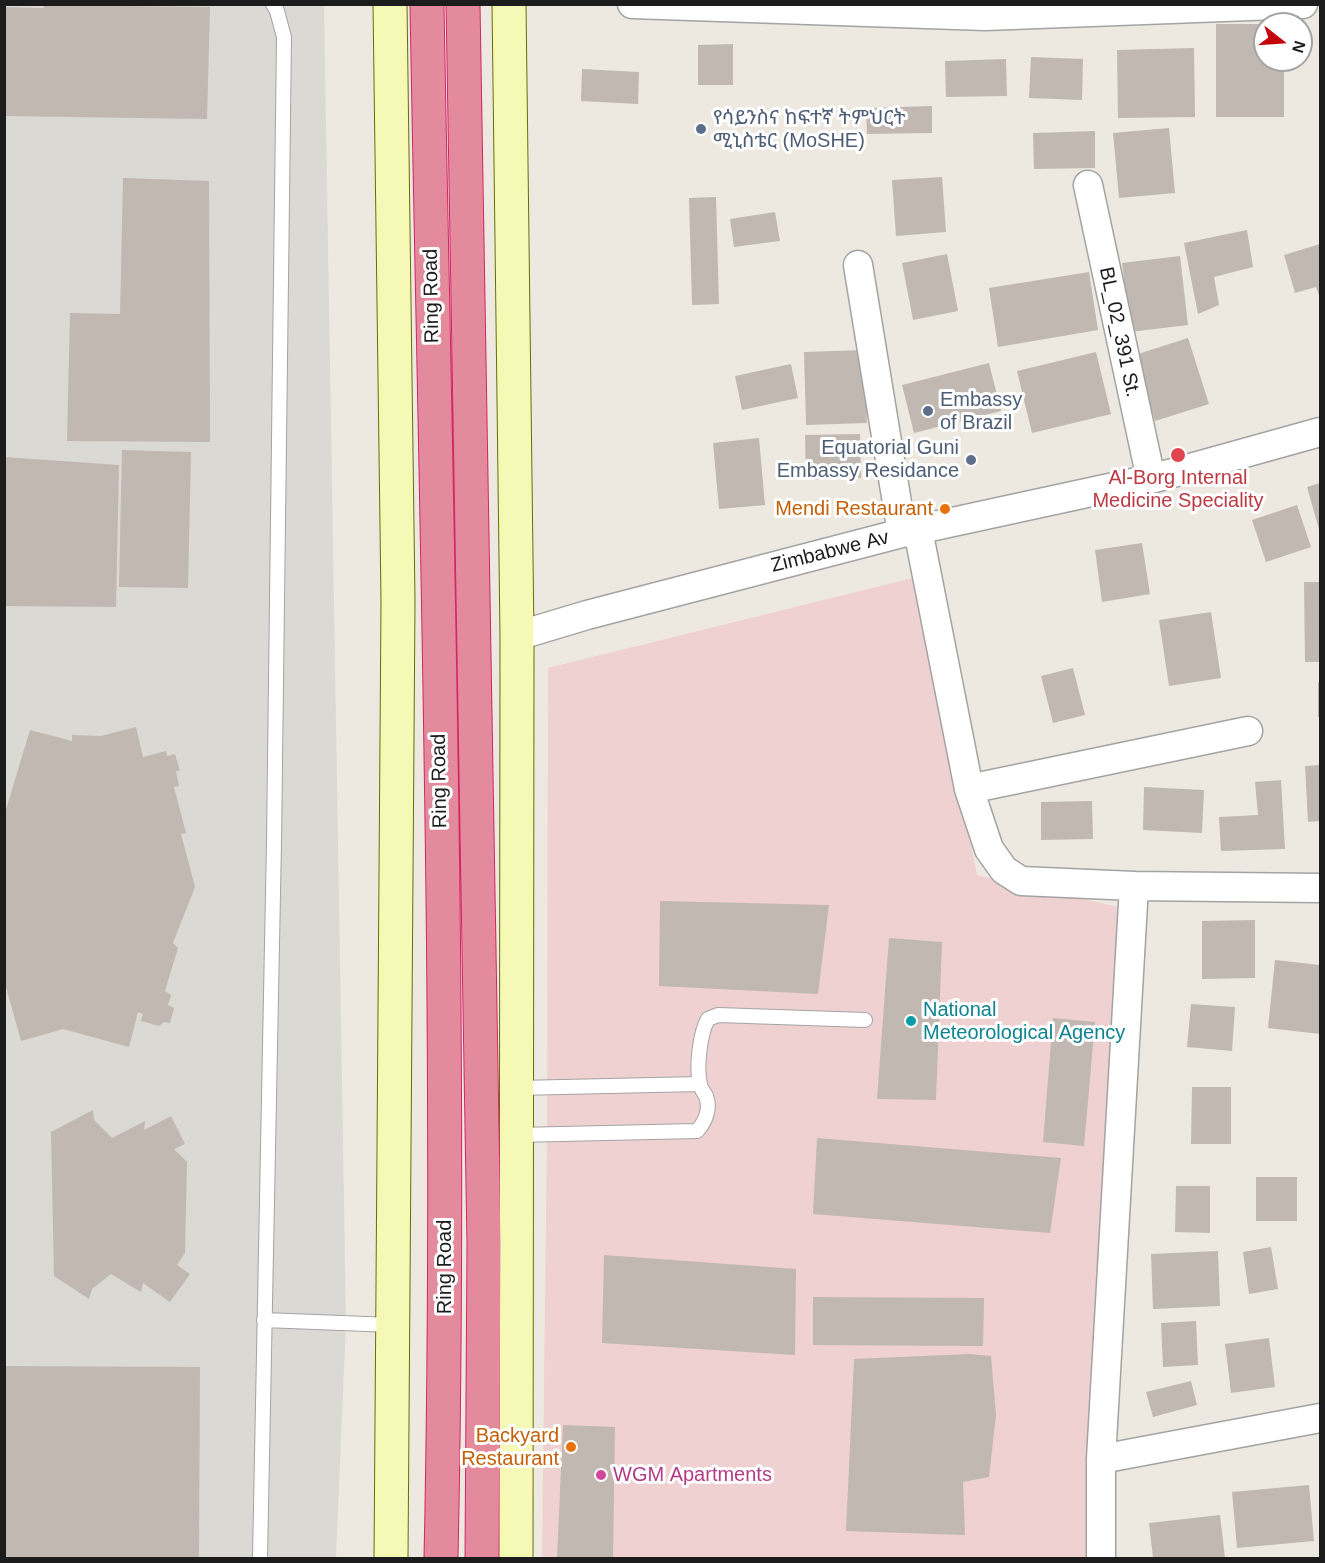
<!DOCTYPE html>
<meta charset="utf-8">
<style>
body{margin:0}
#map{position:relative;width:1325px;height:1563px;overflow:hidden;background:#ede9e1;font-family:Arial,sans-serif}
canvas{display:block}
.frame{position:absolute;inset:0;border:6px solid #1c1c1c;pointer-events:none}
.north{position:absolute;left:1253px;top:12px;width:60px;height:60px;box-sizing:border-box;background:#fff;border:2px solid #a4a4a4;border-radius:50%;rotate:107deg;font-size:16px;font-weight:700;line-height:24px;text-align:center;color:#1c1c1c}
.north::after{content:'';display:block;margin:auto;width:21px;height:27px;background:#c3040a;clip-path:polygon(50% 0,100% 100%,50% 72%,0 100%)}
</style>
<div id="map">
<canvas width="1325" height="1563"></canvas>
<div class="frame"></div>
<div class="north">N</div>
</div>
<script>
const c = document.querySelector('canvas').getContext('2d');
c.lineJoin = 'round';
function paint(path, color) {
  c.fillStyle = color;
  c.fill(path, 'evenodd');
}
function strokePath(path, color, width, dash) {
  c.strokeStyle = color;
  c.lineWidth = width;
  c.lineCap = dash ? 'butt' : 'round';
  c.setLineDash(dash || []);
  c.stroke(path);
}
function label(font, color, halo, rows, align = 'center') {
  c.font = font + ' Arial,"Noto Sans Ethiopic",sans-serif';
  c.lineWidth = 6;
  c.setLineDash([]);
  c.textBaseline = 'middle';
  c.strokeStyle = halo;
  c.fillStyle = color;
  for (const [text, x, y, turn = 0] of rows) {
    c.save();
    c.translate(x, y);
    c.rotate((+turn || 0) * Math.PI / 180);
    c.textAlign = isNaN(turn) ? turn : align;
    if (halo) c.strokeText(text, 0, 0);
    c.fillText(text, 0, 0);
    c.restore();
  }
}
const commercial = new Path2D(`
 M 917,577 L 977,875 L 1123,908 L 1094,1558 L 542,1558 L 547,1137 L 548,668 Z`);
const airport = new Path2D(`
 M 5,5 L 324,5 L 346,1321 L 336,1558 L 5,1558 Z`);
const building = new Path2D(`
 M 43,5 L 210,7 L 207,119 L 4,116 L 4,7 L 44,8 Z
 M 1216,24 L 1265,24 L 1265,60 L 1284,60 L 1284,117 L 1216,117 Z
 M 733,44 L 733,85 L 698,85 L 698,45 Z
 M 1194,48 L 1195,117 L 1118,118 L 1117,50 Z
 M 1031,57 L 1083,59 L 1082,100 L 1029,98 Z
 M 1006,59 L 1007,96 L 946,97 L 945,61 Z
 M 582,69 L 639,72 L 638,104 L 581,101 Z
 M 932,106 L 932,133 L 867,134 L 866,108 Z
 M 1169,128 L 1175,193 L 1119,198 L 1113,133 Z
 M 1095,131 L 1095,168 L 1034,169 L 1033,133 Z
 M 942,177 L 946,232 L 896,236 L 892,180 Z
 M 123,178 L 209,181 L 210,442 L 67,441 L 70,313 L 120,314 Z
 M 716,197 L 719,304 L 692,305 L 689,198 Z
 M 775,212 L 780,241 L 734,247 L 730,219 Z
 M 1247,230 L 1253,267 L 1214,277 L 1219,305 L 1198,314 L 1184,243 Z
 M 1320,244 L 1320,298 L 1316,287 L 1295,293 L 1284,255 Z
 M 947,254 L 958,311 L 913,320 L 902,263 Z
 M 1180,256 L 1188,325 L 1130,332 L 1122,263 Z
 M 1089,272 L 1098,330 L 998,347 L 989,288 Z
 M 1188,338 L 1209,404 L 1155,421 L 1135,355 Z
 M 865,350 L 867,423 L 806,425 L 804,352 Z
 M 1096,352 L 1111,414 L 1032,433 L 1017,371 Z
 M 989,363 L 1001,411 L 914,433 L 902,385 Z
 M 791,364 L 798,398 L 742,410 L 735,376 Z
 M 860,434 L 861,478 L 806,480 L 805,435 Z
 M 759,438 L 765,505 L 719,509 L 713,443 Z
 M 122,450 L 191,452 L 188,588 L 119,587 Z
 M 4,457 L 119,465 L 116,607 L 4,606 Z
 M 1320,483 L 1320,533 L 1307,487 Z
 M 1297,505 L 1311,547 L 1266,562 L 1252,520 Z
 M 1142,543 L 1150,594 L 1102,602 L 1095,550 Z
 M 1304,582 L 1320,582 L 1320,662 L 1305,662 Z
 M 1211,612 L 1221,678 L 1169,686 L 1159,620 Z
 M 1073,668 L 1085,715 L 1053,723 L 1041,676 Z
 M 1318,682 L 1320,682 L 1320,717 L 1318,717 Z
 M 136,727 L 143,757 L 166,751 L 167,756 L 175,754 L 180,771 L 176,771 L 179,786 L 174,787 L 186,833 L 181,834 L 195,887 L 173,943 L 178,948 L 165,991 L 171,995 L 168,1005 L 174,1008 L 170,1023 L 164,1022 L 159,1026 L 141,1021 L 143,1014 L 138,1012 L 129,1047 L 63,1029 L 21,1041 L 4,980 L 4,816 L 30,730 L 72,741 L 72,735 L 101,736 Z
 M 1320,765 L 1320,821 L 1308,822 L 1305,766 Z
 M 1281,780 L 1285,849 L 1221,851 L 1219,817 L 1258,815 L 1255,782 Z
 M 1144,787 L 1204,790 L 1202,833 L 1143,830 Z
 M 1092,801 L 1093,839 L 1041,840 L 1041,802 Z
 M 660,901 L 829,905 L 818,994 L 659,986 Z
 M 1255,920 L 1255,978 L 1202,979 L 1202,921 Z
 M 889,938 L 942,942 L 936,1100 L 877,1099 Z
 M 1275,960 L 1320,965 L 1320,1034 L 1268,1028 Z
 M 1191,1004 L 1235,1007 L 1232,1051 L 1187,1047 Z
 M 1053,1018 L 1095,1022 L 1084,1146 L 1043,1142 Z
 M 1192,1087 L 1231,1087 L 1231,1144 L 1191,1144 Z
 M 93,1110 L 94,1120 L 112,1138 L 145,1121 L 144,1130 L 171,1116 L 185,1144 L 174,1149 L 187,1162 L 185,1253 L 177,1265 L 190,1274 L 170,1302 L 143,1283 L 141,1292 L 111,1274 L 92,1289 L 89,1299 L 54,1276 L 51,1132 Z
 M 817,1138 L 1061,1158 L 1050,1233 L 813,1214 Z
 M 1256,1177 L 1297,1177 L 1297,1221 L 1256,1221 Z
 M 1176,1186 L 1210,1186 L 1210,1233 L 1175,1232 Z
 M 1271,1247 L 1278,1289 L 1249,1294 L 1243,1252 Z
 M 1218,1251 L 1220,1306 L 1153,1309 L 1151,1254 Z
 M 604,1255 L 796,1269 L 795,1355 L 602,1343 Z
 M 813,1297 L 984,1298 L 983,1346 L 813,1345 Z
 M 1196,1321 L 1198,1365 L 1163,1367 L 1161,1323 Z
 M 1269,1338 L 1275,1387 L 1231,1393 L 1225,1344 Z
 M 969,1354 L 991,1356 L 996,1415 L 989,1477 L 963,1482 L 965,1535 L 846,1531 L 854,1359 Z
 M 4,1366 L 200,1367 L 199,1558 L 4,1558 Z
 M 1191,1381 L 1197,1405 L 1153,1417 L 1146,1392 Z
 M 563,1425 L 615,1427 L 613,1558 L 557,1558 Z
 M 1309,1485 L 1314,1541 L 1237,1548 L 1232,1492 Z
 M 1220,1515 L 1225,1558 L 1153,1558 L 1149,1523 Z`);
const lane = new Path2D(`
 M 517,1088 L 700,1084
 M 516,1135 L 697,1131 C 705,1122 711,1109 706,1096 C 704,1092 700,1088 700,1084 C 696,1067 700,1033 708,1019 L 718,1015 L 865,1020
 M 264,1320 L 392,1325
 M 260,1558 L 274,842 L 284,37 L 277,11 L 273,4`);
const street = new Path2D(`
 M 632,4 L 985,16 L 1303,4
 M 1088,185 L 1151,479
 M 858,265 L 902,533
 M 918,530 L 969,789 L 989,849 L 1004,870 L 1021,881 L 1134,886 L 1320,888
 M 517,636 L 587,615 L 902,533 L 1151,479 L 1320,432
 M 969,789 L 1248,731
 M 1101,1459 L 1320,1418
 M 1101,1558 L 1101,1459 L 1134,886`);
const secondary = new Path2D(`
 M 390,4 L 398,601 L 391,1558
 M 509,4 L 517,636 L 516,1558`);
const highway = new Path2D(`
 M 427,4 C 436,522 452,1041 441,1558
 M 463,4 L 484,1244 L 482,1558`);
const markers = [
 [701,129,6,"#5c6f8a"],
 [928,411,6,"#5c6f8a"],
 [1178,455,8,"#e0444e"],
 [971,460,6,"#5c6f8a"],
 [945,509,6,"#e8710a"],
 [911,1021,6,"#0f9aa8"],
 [571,1447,6,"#e8710a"],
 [601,1475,6,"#d1479c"]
];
const serviceNames = [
 ["የሳይንስና ከፍተኛ ትምህርት",713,118],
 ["ሚኒስቴር (MoSHE)",713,141],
 ["Embassy",940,400],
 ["of Brazil",940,423],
 ["Equatorial Guni",959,448,"right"],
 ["Embassy Residance",959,471,"right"]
];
const streetNames = [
 ["Ring Road",432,296,-91],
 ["BL_02_391 St.",1119,332,78],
 ["Zimbabwe Av",830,552,-14],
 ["Ring Road",440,781,-91],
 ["Ring Road",445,1267,-90]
];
const healthNames = [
 ["Al-Borg Internal",1178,478],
 ["Medicine Speciality",1178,501]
];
const foodNames = [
 ["Mendi Restaurant",933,509],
 ["Backyard",559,1436],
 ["Restaurant",559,1459]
];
const cultureNames = [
 ["National",923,1010],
 ["Meteorological Agency",923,1033]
];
const hotelNames = [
 ["WGM Apartments",613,1475]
];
paint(commercial, '#eed1d0');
paint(airport, '#dbd9d3');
paint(building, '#c1b8b1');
strokePath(lane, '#a3a3a3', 16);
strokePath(street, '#a3a3a3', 31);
strokePath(secondary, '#666f07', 35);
strokePath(highway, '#d22767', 35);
strokePath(lane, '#fff', 14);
strokePath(street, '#fff', 28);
strokePath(secondary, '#f6f8b5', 33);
strokePath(highway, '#e48a9d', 33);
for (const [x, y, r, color] of markers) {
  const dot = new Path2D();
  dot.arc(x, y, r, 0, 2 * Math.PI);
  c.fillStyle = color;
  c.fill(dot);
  strokePath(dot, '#fff', 2);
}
label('20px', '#4e5e75', '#fff', serviceNames, 'left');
label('20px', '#1c1c1c', '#fff', streetNames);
label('20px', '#be3a42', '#fff', healthNames);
label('20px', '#c56008', '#fff', foodNames, 'right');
label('20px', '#0d838f', '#fff', cultureNames, 'left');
label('20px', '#b23c85', '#fff', hotelNames, 'left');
</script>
